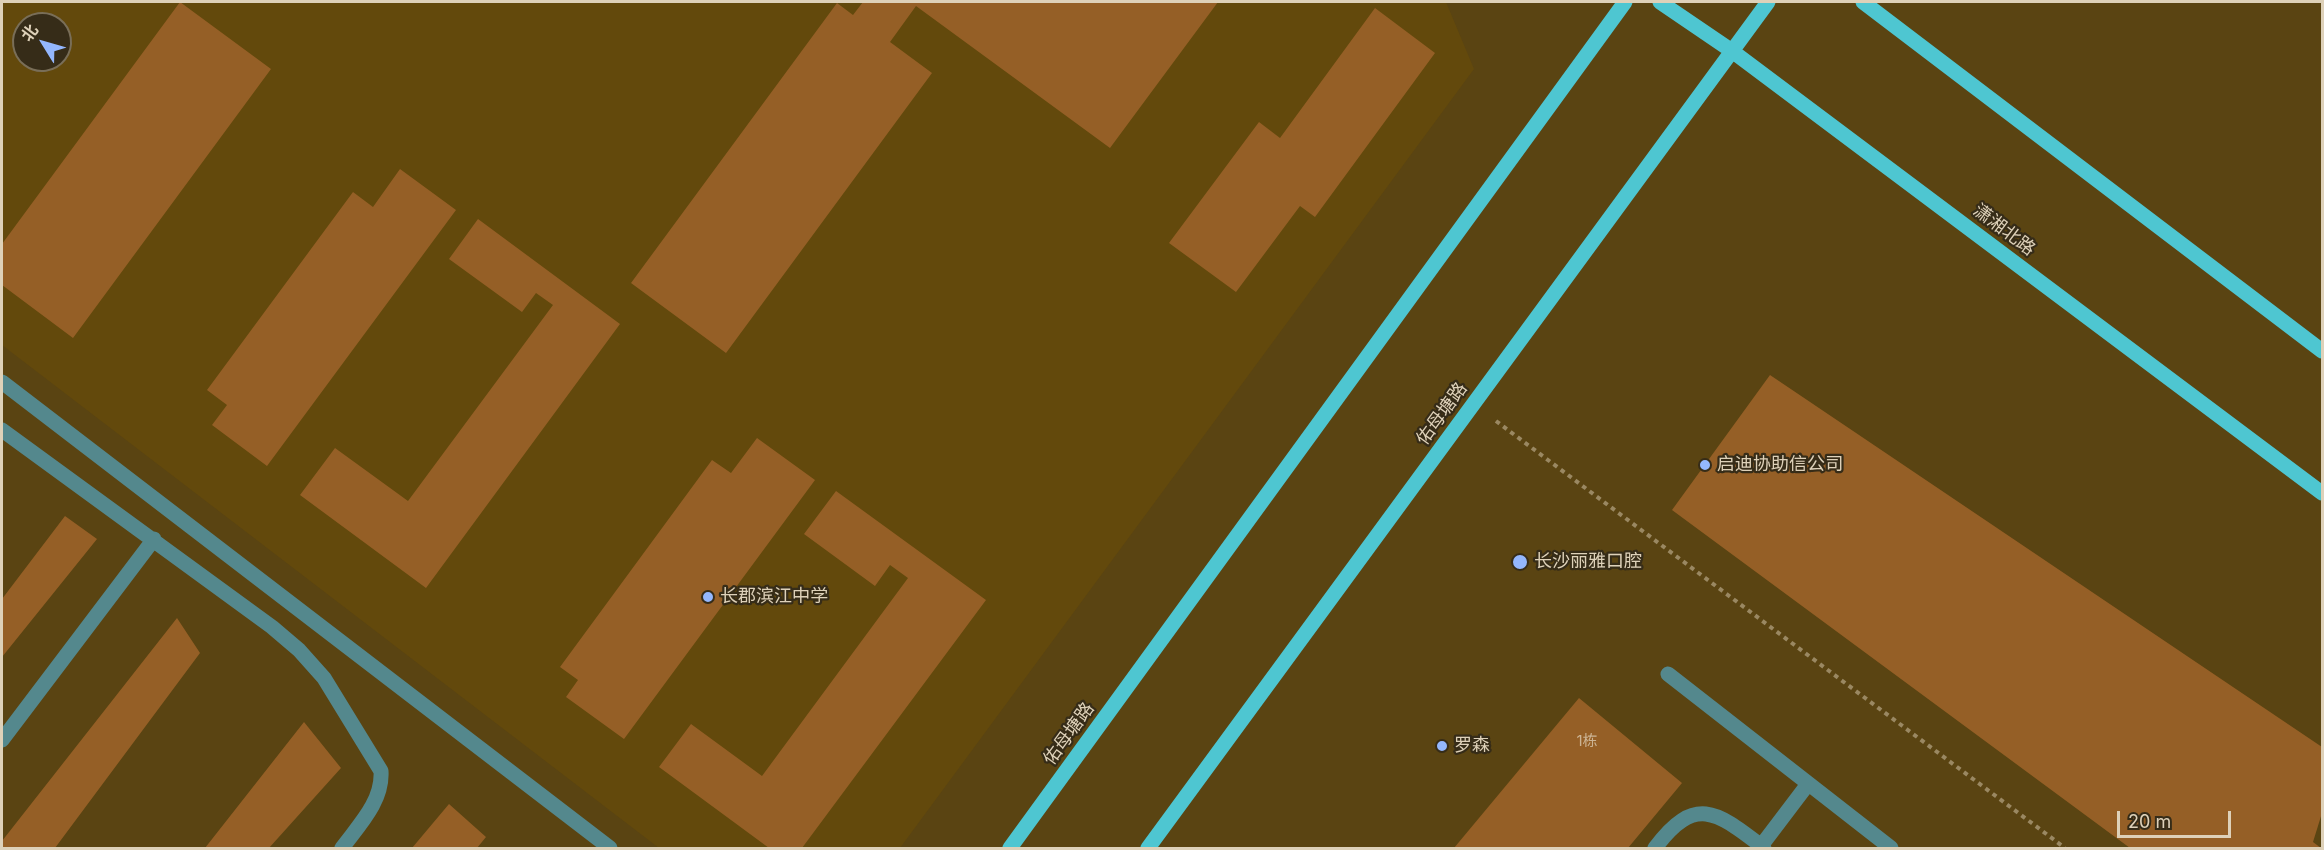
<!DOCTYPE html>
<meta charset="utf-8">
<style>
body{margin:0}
#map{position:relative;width:2324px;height:850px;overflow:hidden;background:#5a4412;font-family:Inter,"Noto Sans SC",sans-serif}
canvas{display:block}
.frame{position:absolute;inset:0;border:3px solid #ded1b9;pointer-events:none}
.north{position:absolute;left:12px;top:12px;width:60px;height:60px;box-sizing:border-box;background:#362c18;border:2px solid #796e58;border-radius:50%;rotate:307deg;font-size:16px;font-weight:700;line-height:24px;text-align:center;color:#ded1b9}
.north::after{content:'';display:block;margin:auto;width:21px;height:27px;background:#94b7fd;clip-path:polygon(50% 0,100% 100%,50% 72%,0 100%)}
.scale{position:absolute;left:2117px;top:811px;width:114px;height:27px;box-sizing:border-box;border:3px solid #ded1b9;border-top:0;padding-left:8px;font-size:18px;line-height:21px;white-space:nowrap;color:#ded1b9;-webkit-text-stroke:4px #362c18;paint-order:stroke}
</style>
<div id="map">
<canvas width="2324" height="850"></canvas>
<div class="frame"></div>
<div class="north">北</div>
<div class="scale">20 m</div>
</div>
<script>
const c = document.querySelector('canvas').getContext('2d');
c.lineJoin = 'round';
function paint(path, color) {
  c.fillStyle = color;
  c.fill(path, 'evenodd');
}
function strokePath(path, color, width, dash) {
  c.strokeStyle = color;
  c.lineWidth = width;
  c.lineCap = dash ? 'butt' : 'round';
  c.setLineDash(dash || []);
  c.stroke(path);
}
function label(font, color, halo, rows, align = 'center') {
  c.font = font + ' Inter,"Noto Sans SC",sans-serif';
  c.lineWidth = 4.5;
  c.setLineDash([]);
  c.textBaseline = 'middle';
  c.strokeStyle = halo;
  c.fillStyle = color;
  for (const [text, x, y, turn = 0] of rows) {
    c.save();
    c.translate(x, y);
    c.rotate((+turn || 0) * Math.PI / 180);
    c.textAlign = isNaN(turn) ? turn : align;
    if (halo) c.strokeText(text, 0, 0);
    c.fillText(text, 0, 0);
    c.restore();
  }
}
const built = new Path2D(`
 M 2,2 L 1446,2 L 1474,69 L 900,848 L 659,848 L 2,345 ZM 24,24 L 60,24 L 60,60 L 24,60 Z`);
const building = new Path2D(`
 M 180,2 L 271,69 L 73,338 L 2,285 L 2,244 Z
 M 863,2 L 1218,2 L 1110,148 L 916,6 L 890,42 L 932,73 L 726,353 L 631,283 L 837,3 L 853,15 Z
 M 1375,8 L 1435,53 L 1315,217 L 1300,206 L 1236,292 L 1169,243 L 1259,122 L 1280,138 Z
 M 400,169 L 456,210 L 267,466 L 212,425 L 227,405 L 207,390 L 353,192 L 373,207 Z
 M 478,219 L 620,324 L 426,588 L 300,495 L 335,448 L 408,501 L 553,305 L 536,293 L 522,312 L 449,259 Z
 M 1770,375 L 2322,747 L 2322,813 L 2313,842 L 2321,848 L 2130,848 L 1672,510 Z
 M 757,438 L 815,480 L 624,739 L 566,697 L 578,680 L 560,667 L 712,460 L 731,473 Z
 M 836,491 L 986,600 L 802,848 L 769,848 L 659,767 L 691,724 L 762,776 L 908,578 L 890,565 L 875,586 L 804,534 Z
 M 65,516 L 97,539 L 2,657 L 2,599 Z
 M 177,618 L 200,653 L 55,848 L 2,848 L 2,841 Z
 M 1579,698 L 1682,783 L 1628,848 L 1454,848 Z
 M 304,722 L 341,768 L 269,848 L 205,848 Z
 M 449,804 L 486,837 L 477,848 L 412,848 Z`);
const path = new Path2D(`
 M 1496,421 L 2065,848`);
const minor = new Path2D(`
 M 2,382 L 610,848
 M 2,430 L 272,627 L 299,650 L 324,678 L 381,771 C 383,801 359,825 342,848
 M 1668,674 L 1891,848
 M 2,740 L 154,539
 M 1761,846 L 1808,784
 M 1655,848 C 1696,793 1718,813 1764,848`);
const major = new Path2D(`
 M 1660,2 L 1732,51 L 2322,493
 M 1863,2 L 2322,351
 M 1010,848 L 1625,2
 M 1148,848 L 1768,2`);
const markers = [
 [1705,465,6,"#94b7fd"],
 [1520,562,8,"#94b7fd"],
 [708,597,6,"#94b7fd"],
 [1442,746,6,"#94b7fd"]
];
const numberNames = [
 ["1栋",1587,741]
];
const streetNames = [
 ["潇湘北路",2004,230,37],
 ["佑母塘路",1442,414,-54],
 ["佑母塘路",1069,734,-54]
];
const poiNames = [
 ["启迪协助信公司",1717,465],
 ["长沙丽雅口腔",1534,562],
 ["长郡滨江中学",720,597],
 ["罗森",1454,746]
];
paint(built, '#63490c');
paint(building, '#955f26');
strokePath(path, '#9a8862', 4, [4.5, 4.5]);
strokePath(minor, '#54888d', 15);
strokePath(major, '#4ec6d1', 15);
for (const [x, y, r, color] of markers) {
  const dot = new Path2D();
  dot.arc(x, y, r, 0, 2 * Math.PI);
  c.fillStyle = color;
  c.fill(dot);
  strokePath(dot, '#362c18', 2);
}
label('15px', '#ccb494', null, numberNames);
label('18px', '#ded1b9', '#362c18', streetNames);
label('18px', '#ded1b9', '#362c18', poiNames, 'left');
</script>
